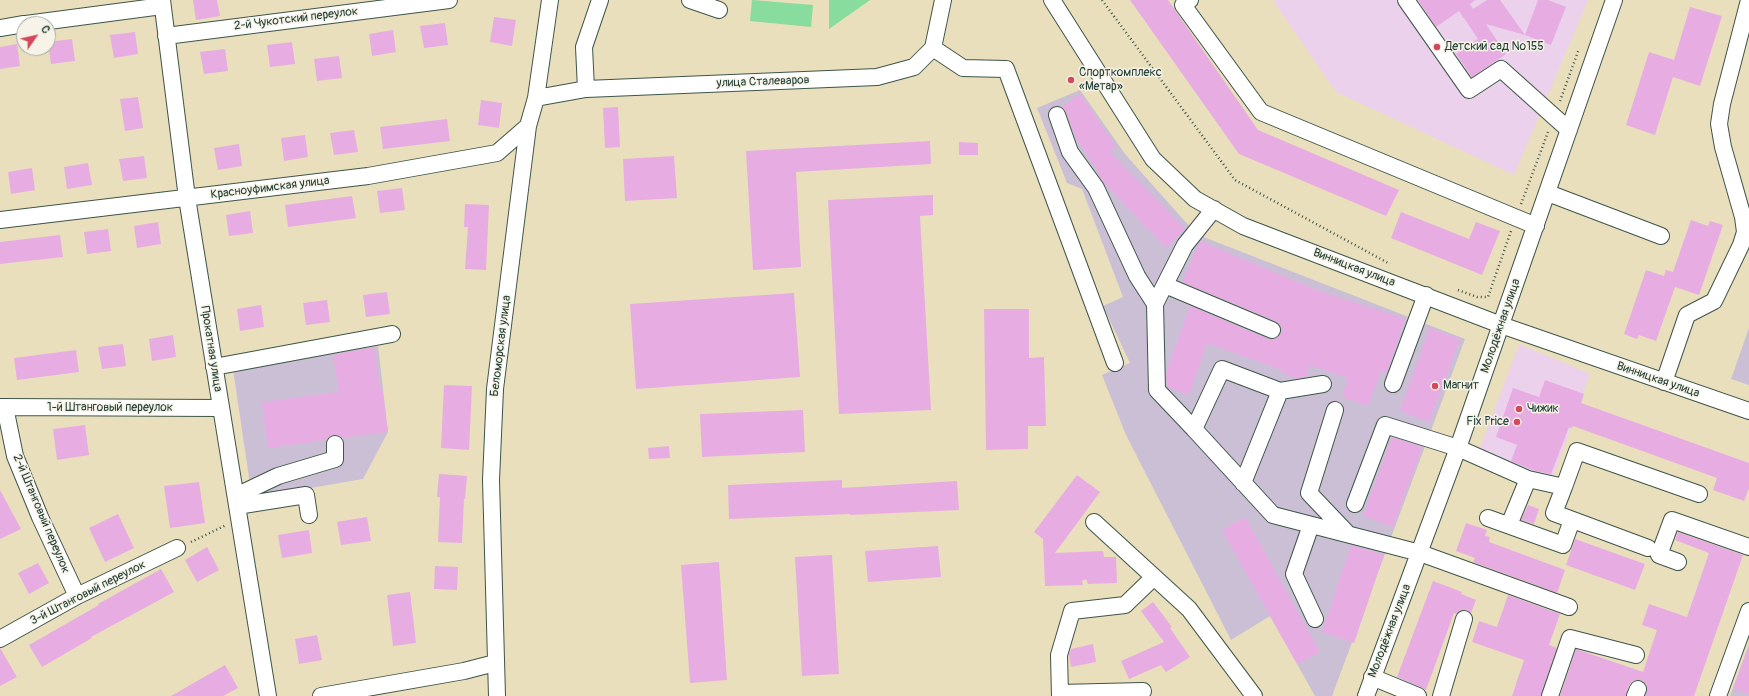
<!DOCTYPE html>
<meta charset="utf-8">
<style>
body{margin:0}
#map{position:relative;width:1749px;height:696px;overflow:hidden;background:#e9dfbc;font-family:Pangolin,sans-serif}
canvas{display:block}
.north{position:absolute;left:16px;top:16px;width:40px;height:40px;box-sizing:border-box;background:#f7f3e8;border:1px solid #a1aaa0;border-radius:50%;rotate:56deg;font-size:11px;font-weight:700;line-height:16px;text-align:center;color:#1f3d34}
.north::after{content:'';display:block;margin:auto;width:14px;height:18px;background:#d1495b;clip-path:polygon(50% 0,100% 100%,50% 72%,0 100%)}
</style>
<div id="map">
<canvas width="1749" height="696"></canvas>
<div class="north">С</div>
</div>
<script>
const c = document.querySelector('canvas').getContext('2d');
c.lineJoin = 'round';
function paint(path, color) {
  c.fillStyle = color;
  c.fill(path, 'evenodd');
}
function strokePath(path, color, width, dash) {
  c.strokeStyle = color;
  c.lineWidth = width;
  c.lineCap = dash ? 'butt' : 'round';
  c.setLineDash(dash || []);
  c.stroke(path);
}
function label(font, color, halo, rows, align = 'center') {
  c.font = font + ' Pangolin,sans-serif';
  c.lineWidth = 3;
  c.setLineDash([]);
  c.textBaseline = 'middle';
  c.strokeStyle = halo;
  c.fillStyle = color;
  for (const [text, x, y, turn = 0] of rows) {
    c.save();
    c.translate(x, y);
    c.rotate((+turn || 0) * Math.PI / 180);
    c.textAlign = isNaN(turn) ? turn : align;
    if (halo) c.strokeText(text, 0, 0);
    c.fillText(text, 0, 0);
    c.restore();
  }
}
const built = new Path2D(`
 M 1276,0 L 1588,0 L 1514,175 L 1336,92 L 1274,2 Z
 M 1519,344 L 1590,374 L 1552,480 L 1478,453 Z`);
const industrial = new Path2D(`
 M 1080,90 L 1125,154 L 1190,227 L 1201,236 L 1465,339 L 1332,696 L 1315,696 L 1270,616 L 1231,640 L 1126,435 L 1102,375 L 1130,363 L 1103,306 L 1123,297 L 1082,189 L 1067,183 L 1037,108 Z
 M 1749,328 L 1749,385 L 1731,379 Z
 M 378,346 L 388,432 L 363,479 L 252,498 L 233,369 Z
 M 1749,644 L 1749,696 L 1730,696 L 1744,658 Z`);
const green = new Path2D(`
 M 752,0 L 813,5 L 811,27 L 750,21 Z
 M 829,0 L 870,0 L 829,29 Z`);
const building = new Path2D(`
 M 193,0 L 217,0 L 220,16 L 196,20 Z
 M 1130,0 L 1168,0 L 1258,130 L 1399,190 L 1386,216 L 1239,154 Z
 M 1418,0 L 1475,0 L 1470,4 L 1473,9 L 1487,0 L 1500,0 L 1525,35 L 1486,24 L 1506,54 L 1472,77 L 1456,54 L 1478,39 L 1464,18 L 1461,18 L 1463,17 L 1459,11 L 1436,27 Z
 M 1538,0 L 1548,0 L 1566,7 L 1551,45 L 1525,35 Z
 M 1690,7 L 1722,16 L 1700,86 L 1673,77 L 1655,135 L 1626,125 L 1649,52 L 1674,60 Z
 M 494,17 L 516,20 L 512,46 L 490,42 Z
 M 445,23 L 448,45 L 424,48 L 420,26 Z
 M 393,30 L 396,52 L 372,56 L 369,34 Z
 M 135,32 L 138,54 L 114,58 L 110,35 Z
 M 72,39 L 75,61 L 51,64 L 48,42 Z
 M 292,42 L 295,64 L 270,67 L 267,45 Z
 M 17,44 L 20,66 L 0,69 L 0,47 Z
 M 225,49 L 228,71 L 204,74 L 200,52 Z
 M 339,56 L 342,78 L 317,81 L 314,59 Z
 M 1080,94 L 1116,147 L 1110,152 L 1185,229 L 1166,248 L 1105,184 L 1097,173 L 1098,171 L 1076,139 L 1066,112 L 1062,107 Z
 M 138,97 L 143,128 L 125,131 L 120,99 Z
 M 481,100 L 502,103 L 499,128 L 478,125 Z
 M 618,107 L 620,147 L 605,148 L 603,108 Z
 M 447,119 L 450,141 L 383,149 L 380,127 Z
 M 354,130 L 358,152 L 334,155 L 330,133 Z
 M 305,135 L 308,157 L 284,161 L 281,138 Z
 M 930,141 L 931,164 L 796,172 L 801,267 L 753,270 L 746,151 Z
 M 959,142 L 978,143 L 978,155 L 959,155 Z
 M 239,144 L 242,166 L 218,170 L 214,148 Z
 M 144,156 L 147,178 L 123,181 L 119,159 Z
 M 674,156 L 677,198 L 625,201 L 623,159 Z
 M 88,163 L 92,185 L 67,189 L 64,167 Z
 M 32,168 L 35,190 L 11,194 L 8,172 Z
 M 402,188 L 405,210 L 380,213 L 377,191 Z
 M 933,195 L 933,215 L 920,216 L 931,410 L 839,414 L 828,200 Z
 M 352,196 L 356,218 L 288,227 L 285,205 Z
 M 465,204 L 489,205 L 486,270 L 465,269 L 468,227 L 464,227 Z
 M 250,211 L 253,233 L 229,236 L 226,215 Z
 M 1401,212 L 1469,239 L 1476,222 L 1500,231 L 1482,275 L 1391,238 Z
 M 1691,220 L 1708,226 L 1710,221 L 1723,225 L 1699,295 L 1675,287 L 1656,341 L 1639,335 L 1637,339 L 1624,334 L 1646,270 L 1664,276 L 1666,270 L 1673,272 Z
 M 158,222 L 161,244 L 137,248 L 134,226 Z
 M 108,229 L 111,251 L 87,254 L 84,232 Z
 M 60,235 L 63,257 L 0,264 L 0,242 Z
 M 1200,241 L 1319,291 L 1405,319 L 1387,373 L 1381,371 L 1368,406 L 1342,397 L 1348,378 L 1310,365 L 1305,377 L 1297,379 L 1281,372 L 1282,370 L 1207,343 L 1189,395 L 1167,387 L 1166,373 L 1190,306 L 1268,339 L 1277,338 L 1281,333 L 1280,325 L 1276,321 L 1182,282 Z
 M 387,292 L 390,314 L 366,317 L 363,295 Z
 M 794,293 L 800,377 L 636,389 L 630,304 Z
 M 327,300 L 330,322 L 306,325 L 303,303 Z
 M 261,305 L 264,327 L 240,331 L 237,309 Z
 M 984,309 L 1029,309 L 1029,358 L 1044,357 L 1046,426 L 1028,426 L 1028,449 L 986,450 Z
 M 1430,328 L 1460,339 L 1429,422 L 1400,411 Z
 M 173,335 L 176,357 L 152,361 L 149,339 Z
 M 123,344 L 126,366 L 102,369 L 98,347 Z
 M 374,347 L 380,387 L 382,386 L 388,432 L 342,438 L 335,435 L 330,436 L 326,440 L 268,448 L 262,402 L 339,392 L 333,355 Z
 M 76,350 L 79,372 L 17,380 L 14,358 Z
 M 1545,380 L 1584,394 L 1581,403 L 1749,463 L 1749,488 L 1744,501 L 1713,490 L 1717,478 L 1573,426 L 1572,428 L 1569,427 L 1551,474 L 1535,471 L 1511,461 L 1517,445 L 1496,437 L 1513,388 L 1539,397 Z
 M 444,385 L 472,386 L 469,450 L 441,448 Z
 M 803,410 L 805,452 L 702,457 L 700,414 Z
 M 85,425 L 89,455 L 57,460 L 53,429 Z
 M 1392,437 L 1422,447 L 1393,527 L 1363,516 Z
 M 669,446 L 670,458 L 649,459 L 648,448 Z
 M 439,474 L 467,476 L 465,499 L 464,499 L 462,543 L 438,542 L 440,497 L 437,497 Z
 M 1077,475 L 1100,492 L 1055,553 L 1103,551 L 1104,557 L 1116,557 L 1117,583 L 1088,584 L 1086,579 L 1082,581 L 1083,585 L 1045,586 L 1043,539 L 1034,532 Z
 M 842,480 L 842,488 L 957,481 L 959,510 L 850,515 L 850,514 L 729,519 L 728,485 Z
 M 199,482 L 205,523 L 170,528 L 164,486 Z
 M 0,490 L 21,529 L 0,539 Z
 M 1528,505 L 1539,509 L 1534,524 L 1521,520 Z
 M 118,514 L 134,548 L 105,562 L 89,528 Z
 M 367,517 L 371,541 L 341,545 L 337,522 Z
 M 1245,517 L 1320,652 L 1297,664 L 1222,530 Z
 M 1466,523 L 1487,530 L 1485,536 L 1490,537 L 1489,542 L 1565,570 L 1557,593 L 1473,562 L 1475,558 L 1456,551 Z
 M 309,530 L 312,553 L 282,558 L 278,535 Z
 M 1678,532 L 1743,555 L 1694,696 L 1645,696 L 1647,688 L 1646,684 L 1642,680 L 1637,680 L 1633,681 L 1629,685 L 1626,696 L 1560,696 L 1576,649 L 1643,672 L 1657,630 L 1642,625 L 1649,604 L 1687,617 L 1709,553 L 1675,540 Z
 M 1575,539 L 1645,564 L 1635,590 L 1566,565 Z
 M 1351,545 L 1384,555 L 1354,643 L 1322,632 Z
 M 938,546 L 941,577 L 868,582 L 865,551 Z
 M 207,547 L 219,570 L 197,582 L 185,560 Z
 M 832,555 L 839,674 L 802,676 L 795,557 Z
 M 719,562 L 727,680 L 690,683 L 681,565 Z
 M 38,563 L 49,583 L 29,594 L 18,573 Z
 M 435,566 L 458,567 L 457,590 L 434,589 Z
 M 161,569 L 174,592 L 91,637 L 92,638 L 42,667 L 29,645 L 99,605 L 98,604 Z
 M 1433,581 L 1462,592 L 1461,594 L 1476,600 L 1471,613 L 1466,610 L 1461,610 L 1456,614 L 1454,613 L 1426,690 L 1397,677 Z
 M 410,592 L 416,643 L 393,646 L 387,595 Z
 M 1508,595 L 1560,614 L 1549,645 L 1557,648 L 1541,696 L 1512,696 L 1524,660 L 1472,642 L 1479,621 L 1497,627 Z
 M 1153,602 L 1172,627 L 1170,628 L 1190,657 L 1166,672 L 1161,665 L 1129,679 L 1121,661 L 1164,642 L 1141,611 Z
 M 317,635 L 322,660 L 299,664 L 295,639 Z
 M 1093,644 L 1096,662 L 1071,667 L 1069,654 L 1071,649 Z
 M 0,648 L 17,677 L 0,686 Z
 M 1748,648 L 1749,648 L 1749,694 L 1733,688 Z
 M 225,665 L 238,688 L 223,696 L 171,696 Z`);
const path = new Path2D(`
 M 1102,0 L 1235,180 L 1390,264
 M 1560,101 L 1579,49
 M 1521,204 L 1548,132
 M 1458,290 L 1477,297 L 1488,297 L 1511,231
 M 191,542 L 226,525`);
const minor = new Path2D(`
 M 162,0 L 187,198 L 268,696
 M 690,0 L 719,10
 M 1052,0 L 1153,159 L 1195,199 L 1243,226 L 1501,325 L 1749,411
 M 1190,0 L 1183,5 L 1261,112 L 1536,226
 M 1406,0 L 1469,90 L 1501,69 L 1569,130
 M 26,24 L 162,6
 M 0,28 L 24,24
 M 166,36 L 449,0
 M 933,48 L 963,68 L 1006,69 L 1115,363
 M 586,89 L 584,47 L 600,0
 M 536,98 L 586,89 L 877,77 L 914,67 L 933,48 L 943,0
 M 1057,115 L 1070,152 L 1096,188 L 1137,276 L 1155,304 L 1185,245 L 1214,209
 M 1548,193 L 1661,236
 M 0,220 L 368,176 L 497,153 L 528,126
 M 1165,285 L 1272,330
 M 1155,304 L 1157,390 L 1194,429
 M 214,367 L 392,334
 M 1664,382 L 1687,315 L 1714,301 L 1741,245 L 1745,232 L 1743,217 L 1723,147 L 1719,124 L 1722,104 L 1749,0
 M 1393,384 L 1426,295
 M 1280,391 L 1323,384
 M 0,407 L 221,408
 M 5,407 L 15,456 L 40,517 L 77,596
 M 1335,410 L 1309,493 L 1348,534
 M 1243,483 L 1280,391 L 1222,369 L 1194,429 L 1273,515 L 1420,553 L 1569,607
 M 1564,487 L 1554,513 L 1648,548
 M 236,496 L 278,476 L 335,459 L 335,444
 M 1355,504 L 1385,425 L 1458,448 L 1528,479 L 1564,487 L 1577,451 L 1699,494
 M 237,506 L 306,495 L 309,515
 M 1488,518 L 1563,545 L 1572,520
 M 1094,522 L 1189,609 L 1254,696
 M 1311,525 L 1294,574 L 1315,619
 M 1509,525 L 1528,479
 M 1678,562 L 1659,555 L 1672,520 L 1749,547
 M 0,639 L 77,596 L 177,548
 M 1372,677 L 1418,696
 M 1060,693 L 1143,691
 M 321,696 L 464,671 L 495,663
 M 497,696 L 491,480 L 495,389 L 528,126 L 536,98 L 550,0
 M 1060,696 L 1059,655 L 1072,611 L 1125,605 L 1154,577
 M 1366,696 L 1458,448 L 1614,0
 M 1441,696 L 1464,619
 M 1550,696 L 1570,638 L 1636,655
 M 1635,696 L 1638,689
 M 1718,696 L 1749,611`);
const markers = [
 [1437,47,4,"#d1495b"],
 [1071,80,4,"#d1495b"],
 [1435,386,4,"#d1495b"],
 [1519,409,4,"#d1495b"],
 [1517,422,4,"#d1495b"]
];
const streetNames = [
 ["2-й Чукотский переулок",296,19,-7],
 ["улица Сталеваров",763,82,-2],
 ["Красноуфимская улица",270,188,-7],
 ["Винницкая улица",1354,268,21],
 ["Молодёжная улица",1501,326,-71],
 ["Беломорская улица",501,346,-83],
 ["Прокатная улица",211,349,81],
 ["Винницкая улица",1658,380,19],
 ["1-й Штанговый переулок",110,408],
 ["2-й Штанговый переулок",41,514,67],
 ["3-й Штанговый переулок",88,593,-27],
 ["Молодёжная улица",1390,631,-69]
];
const poiNames = [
 ["Детский сад №155",1445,47],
 ["Спорткомплекс",1079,73],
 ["«Метар»",1079,87],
 ["Магнит",1443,386],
 ["Чижик",1527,409],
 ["Fix Price",1509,422,"right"]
];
paint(built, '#ebd1eb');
paint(industrial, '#cbbfd5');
paint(green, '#88dc9d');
paint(building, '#e7ade3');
strokePath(minor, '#3d5548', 18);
strokePath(path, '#3d5548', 2.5, [1, 3]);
strokePath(minor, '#fff', 16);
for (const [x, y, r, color] of markers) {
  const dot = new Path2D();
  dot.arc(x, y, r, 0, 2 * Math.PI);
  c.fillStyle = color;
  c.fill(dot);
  strokePath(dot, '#f7f3e8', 1.5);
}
label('12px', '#1f3d34', '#f7f3e8', streetNames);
label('12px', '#1f3d34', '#f7f3e8', poiNames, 'left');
</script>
